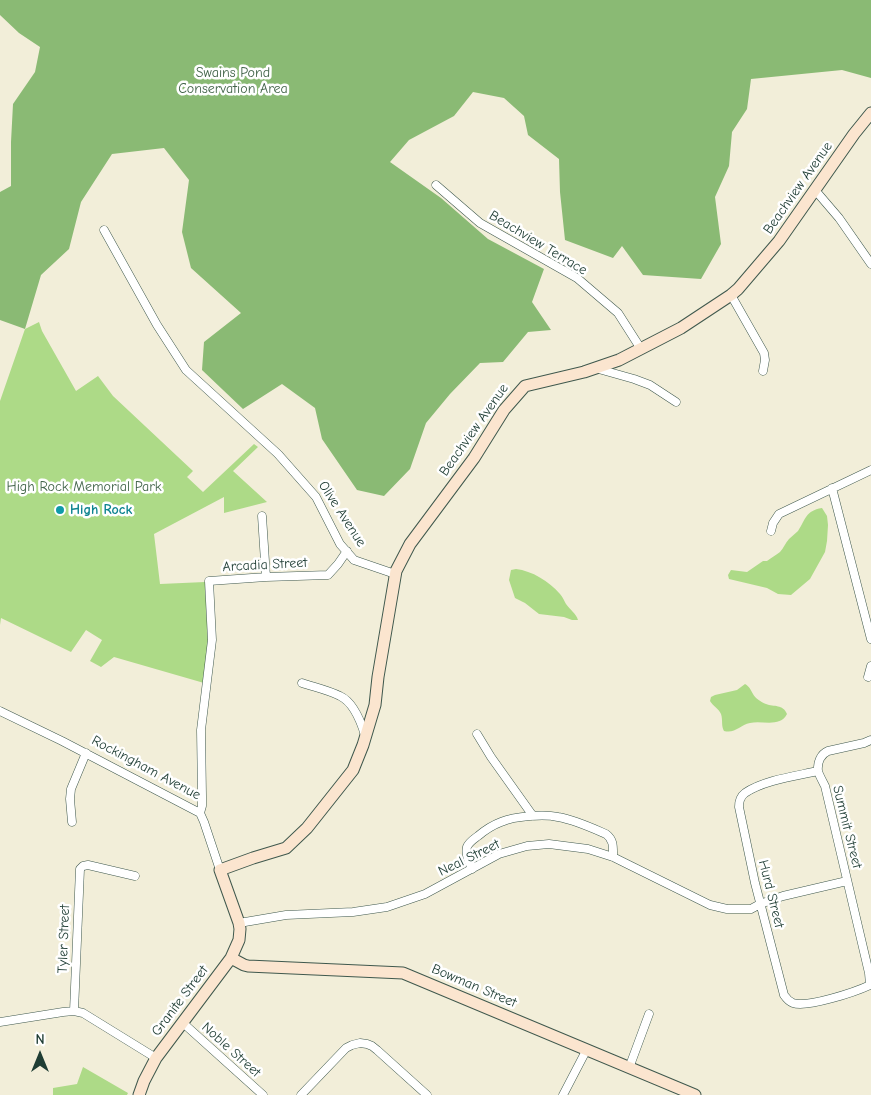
<!DOCTYPE html>
<style>
body{margin:0}
#map{position:relative;width:871px;height:1095px;overflow:hidden;background:#f2eed9;font-family:"Comic Neue",sans-serif}
canvas{display:block}
.north{position:absolute;left:15px;top:1030px;width:50px;height:50px;-webkit-text-stroke:4px #fff;paint-order:stroke;rotate:0deg;font-size:14px;font-weight:700;line-height:20px;text-align:center;color:#1f3d34}
.north::after{content:'';display:block;margin:auto;width:18px;height:22px;background:#1f3d34;clip-path:polygon(50% 0,100% 100%,50% 72%,0 100%)}
</style>
<div id="map">
<canvas width="871" height="1095"></canvas>
<div class="north">N</div>
</div>
<script>
const c = document.querySelector('canvas').getContext('2d');
c.lineJoin = 'round';
function paint(path, color) {
  c.fillStyle = color;
  c.fill(path, 'evenodd');
}
function strokePath(path, color, width, dash) {
  c.strokeStyle = color;
  c.lineWidth = width;
  c.lineCap = dash ? 'butt' : 'round';
  c.setLineDash(dash || []);
  c.stroke(path);
}
function label(font, color, halo, rows, align = 'center') {
  c.font = font + ' "Comic Neue",sans-serif';
  c.lineWidth = 5;
  c.setLineDash([]);
  c.textBaseline = 'middle';
  c.strokeStyle = halo;
  c.fillStyle = color;
  for (const [text, x, y, turn = 0] of rows) {
    c.save();
    c.translate(x, y);
    c.rotate((+turn || 0) * Math.PI / 180);
    c.textAlign = isNaN(turn) ? turn : align;
    if (halo) c.strokeText(text, 0, 0);
    c.fillText(text, 0, 0);
    c.restore();
  }
}
const green = new Path2D(`
 M 39,322 L 42,331 L 76,391 L 98,376 L 113,396 L 193,471 L 187,477 L 203,492 L 254,444 L 258,447 L 233,471 L 267,502 L 224,513 L 224,497 L 154,534 L 160,584 L 205,582 L 208,642 L 204,683 L 114,657 L 101,667 L 90,661 L 102,640 L 86,630 L 71,652 L 1,618 L 0,625 L 0,401 L 25,329 Z
 M 822,508 L 827,516 L 828,525 L 827,541 L 825,552 L 810,579 L 791,595 L 778,594 L 767,588 L 729,579 L 728,575 L 731,570 L 747,572 L 763,561 L 767,561 C 771,558 776,555 780,552 C 784,548 785,543 789,539 C 792,536 795,534 798,531 C 806,519 805,511 822,508 Z
 M 516,569 C 532,571 549,581 560,594 C 563,597 564,601 566,604 C 570,610 576,613 578,620 L 572,620 L 564,617 L 539,614 L 525,603 L 515,598 L 509,580 L 511,570 Z
 M 745,684 C 750,687 750,689 753,694 C 755,698 761,702 766,704 C 774,707 783,704 787,714 C 780,728 762,720 750,723 C 740,725 735,734 724,731 C 721,726 723,720 721,714 C 719,709 713,706 710,701 L 711,697 L 715,695 L 737,690 Z
 M 83,1067 L 128,1093 L 127,1095 L 53,1095 L 53,1088 L 77,1084 Z`);
const forest = new Path2D(`
 M 0,0 L 871,0 L 871,78 L 842,70 L 751,79 L 747,109 L 732,132 L 729,166 L 715,197 L 721,244 L 701,279 L 643,275 L 622,246 L 613,258 L 565,240 L 560,192 L 559,159 L 528,135 L 524,116 L 504,98 L 473,92 L 454,116 L 409,140 L 390,162 L 441,198 L 488,239 L 544,269 L 532,302 L 551,330 L 528,332 L 503,362 L 480,363 L 450,394 L 426,423 L 410,469 L 384,496 L 357,490 L 322,439 L 315,408 L 282,384 L 243,409 L 202,370 L 204,342 L 241,313 L 191,268 L 182,232 L 189,180 L 164,148 L 112,154 L 81,202 L 69,249 L 41,275 L 25,329 L 0,320 L 0,192 L 11,186 L 11,142 L 13,104 L 35,72 L 40,47 L 19,33 L 0,15 Z`);
const street = new Path2D(`
 M 436,185 L 480,223 L 577,278 L 618,313 L 641,349
 M 815,190 L 839,218 L 871,264
 M 104,230 L 157,325 L 186,370 L 278,454 L 316,497 L 340,544 L 354,560 L 395,574
 M 731,295 L 764,353 L 765,360 L 763,371
 M 595,368 L 634,379 L 650,385 L 676,402
 M 832,488 L 871,639
 M 262,516 L 266,577
 M 771,531 L 773,523 L 779,514 L 871,470
 M 868,677 L 871,666
 M 302,683 C 314,687 328,690 340,696 C 353,702 361,722 365,735
 M 0,711 L 62,741 L 200,813 L 204,822 L 220,870
 M 477,734 L 491,757 L 533,816
 M 818,771 C 796,776 764,780 745,793 C 741,796 739,802 739,807 L 755,883 L 784,995 C 786,998 788,1001 793,1003 C 807,1008 855,992 870,985 L 869,973 L 825,786 C 823,782 819,775 818,771 C 817,762 821,754 828,751 L 864,743 L 871,740
 M 200,813 L 202,806 L 202,796 L 201,730 L 212,640 L 209,581 L 266,577 L 328,575 L 338,564 L 347,551
 M 72,822 L 70,799 L 71,789 L 86,753
 M 472,869 C 469,862 465,854 467,847 C 469,842 474,839 478,836 C 485,830 493,825 501,822 C 515,816 544,814 558,817 C 575,820 590,827 606,834 C 614,840 613,847 613,857
 M 239,923 L 286,915 L 353,912 L 387,907 L 425,894 L 499,854 L 527,846 L 549,844 L 588,849 L 613,857 L 710,905 L 727,909 L 751,909 L 760,904 L 783,896 L 847,881
 M 74,1011 L 80,869 L 83,866 L 88,865 L 135,876
 M 0,1022 L 63,1012 L 74,1011 L 83,1013 L 156,1058
 M 183,1023 L 263,1095
 M 629,1068 L 649,1014
 M 301,1095 L 346,1048 L 352,1045 L 360,1043 L 367,1044 L 372,1046 L 377,1050 L 427,1095
 M 563,1095 L 587,1049`);
const secondary = new Path2D(`
 M 231,958 L 244,965 L 248,966 L 403,973 L 695,1095
 M 139,1095 L 144,1081 L 156,1058 L 231,958 L 239,940 L 240,929 L 239,923 L 220,870 L 253,858 L 286,848 L 307,828 L 353,770 L 363,745 L 375,705 L 378,677 L 396,571 L 410,544 L 474,458 L 504,410 L 525,386 L 584,372 L 619,360 L 681,328 L 731,295 L 738,289 L 779,241 L 854,134 L 871,113`);
const markers = [
 [60,510,5,"#0f9aa8"]
];
const parkNames = [
 ["Swains Pond",233,73],
 ["Conservation Area",233,89],
 ["High Rock Memorial Park",84,487]
];
const streetNames = [
 ["Beachview Avenue",798,188,-55],
 ["Beachview Terrace",538,243,31],
 ["Beachview Avenue",474,430,-55],
 ["Olive Avenue",342,514,57],
 ["Arcadia Street",265,565,-3],
 ["Rockingham Avenue",146,768,28],
 ["Summit Street",847,827,76],
 ["Neal Street",469,858,-26],
 ["Hurd Street",771,894,76],
 ["Tyler Street",64,939,-88],
 ["Bowman Street",474,986,23],
 ["Granite Street",180,1001,-53],
 ["Noble Street",231,1050,42]
];
const cultureNames = [
 ["High Rock",70,510]
];
paint(green, '#adda87');
paint(forest, '#8aba74');
strokePath(street, '#3f584d', 9);
strokePath(secondary, '#3f584d', 13);
strokePath(street, '#fff', 8);
strokePath(secondary, '#fbe5cf', 11);
for (const [x, y, r, color] of markers) {
  const dot = new Path2D();
  dot.arc(x, y, r, 0, 2 * Math.PI);
  c.fillStyle = color;
  c.fill(dot);
  strokePath(dot, '#fff', 2);
}
label('14px', '#426449', '#fff', parkNames);
label('14px', '#1f3d34', '#fff', streetNames);
label('bold 14px', '#0d838f', '#fff', cultureNames, 'left');
</script>
